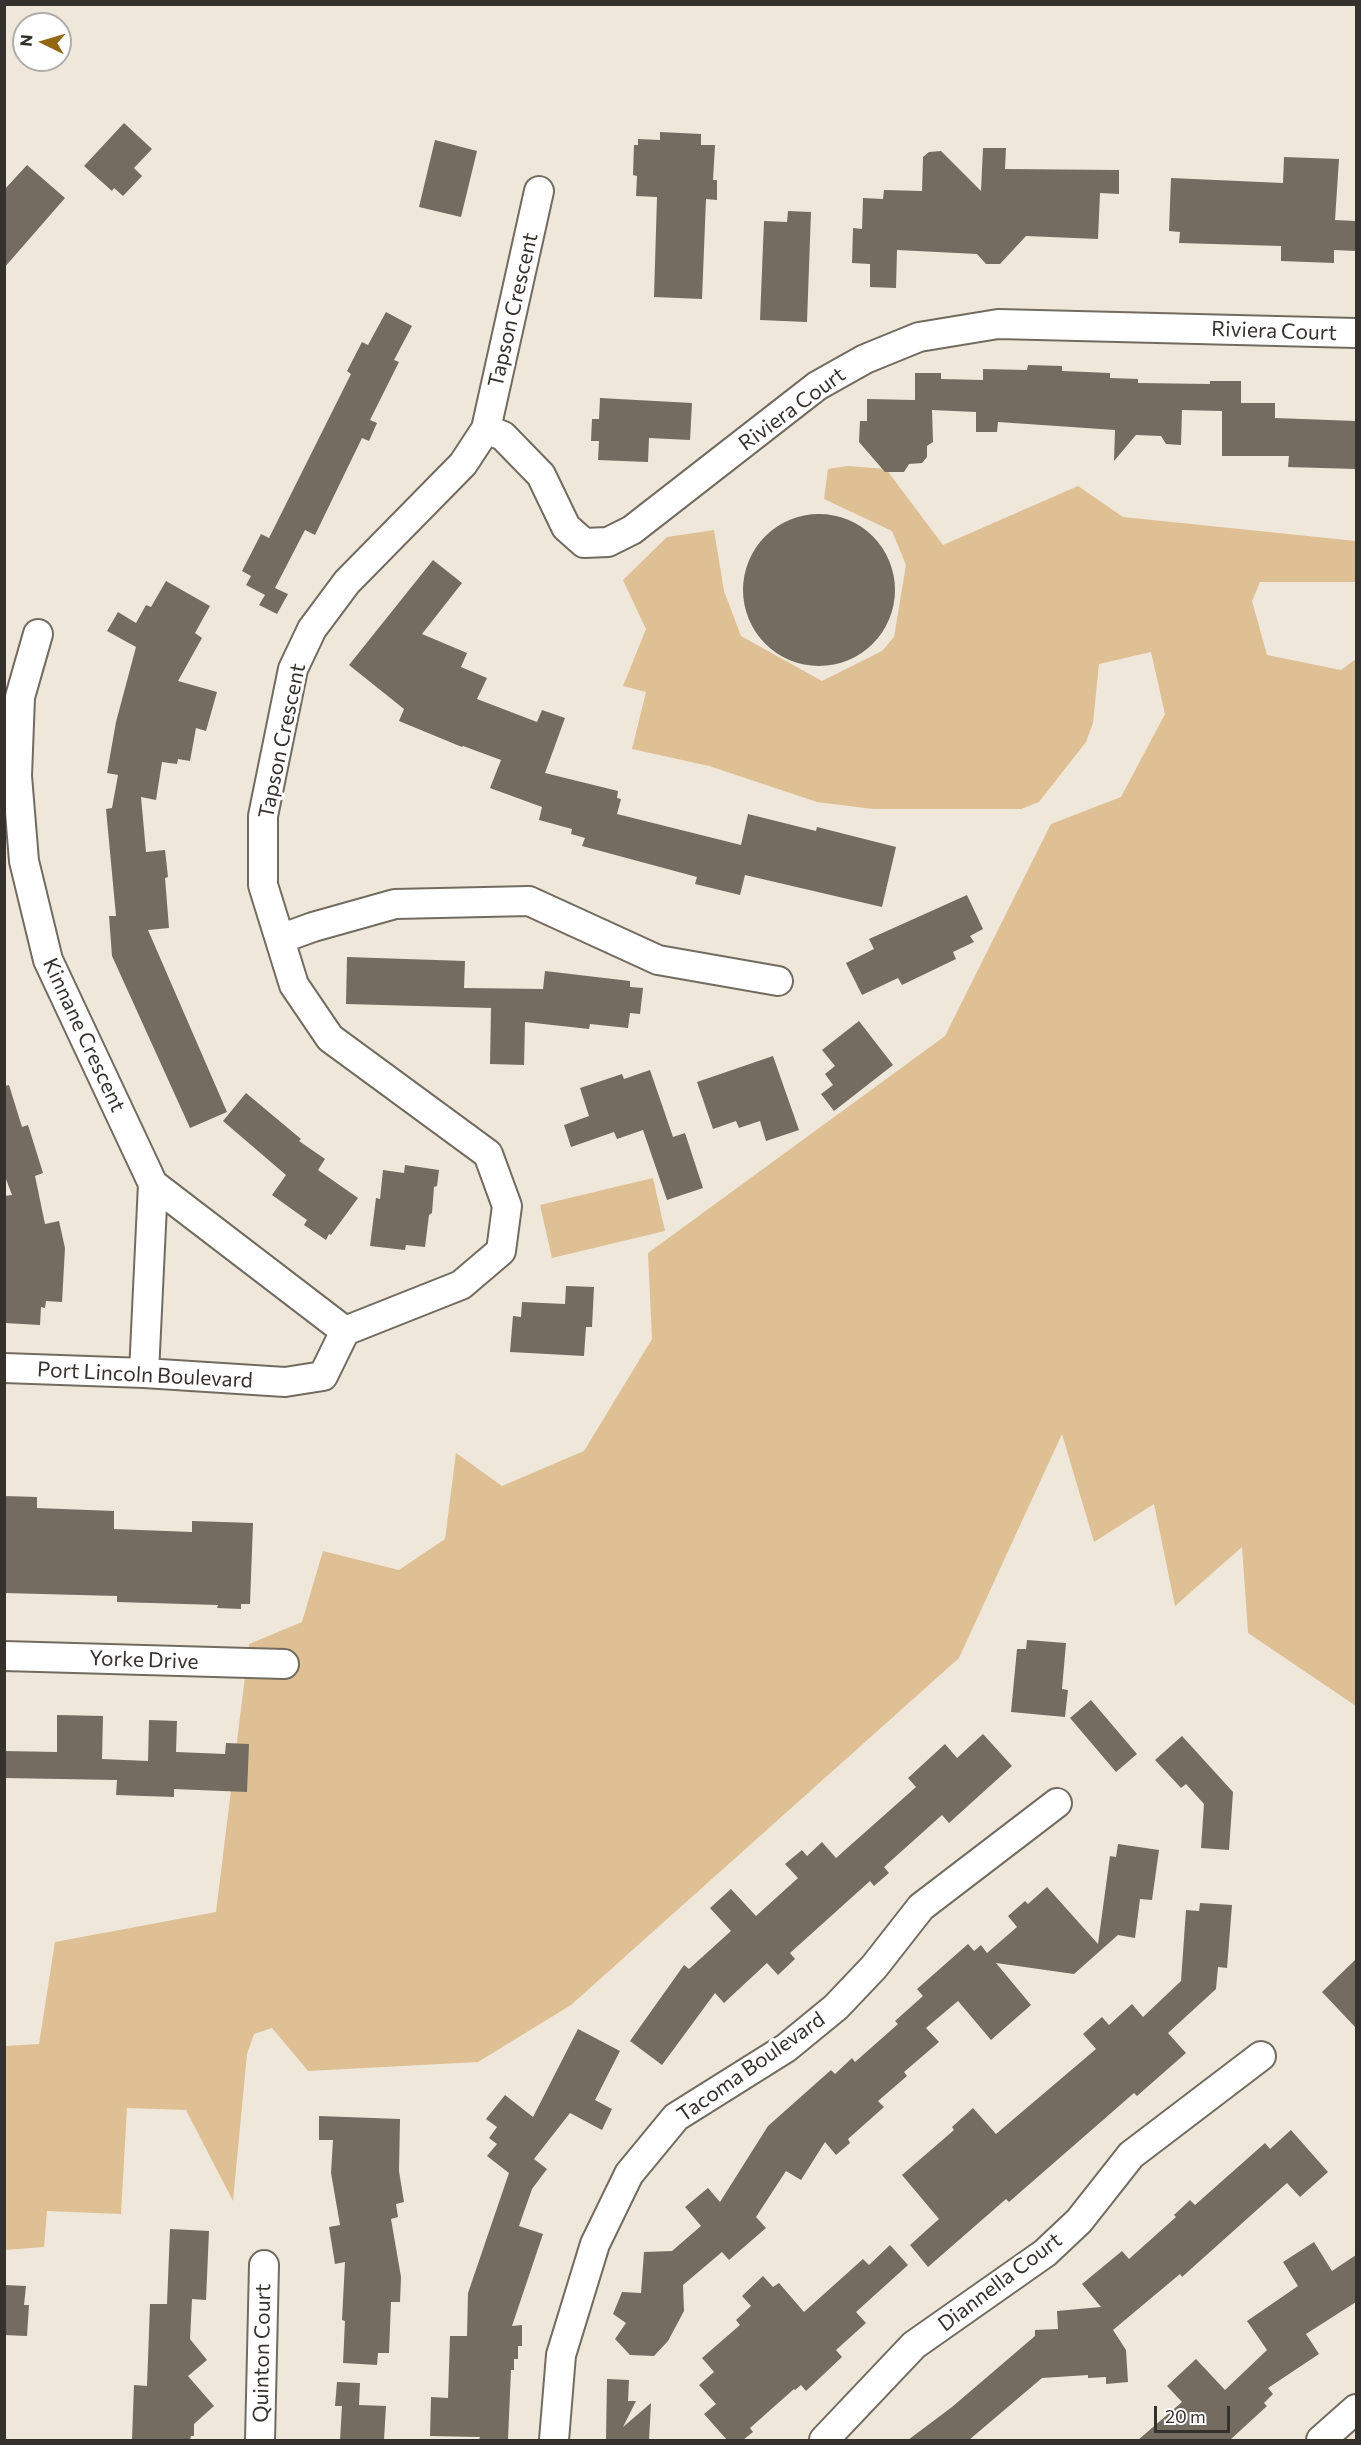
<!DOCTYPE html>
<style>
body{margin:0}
#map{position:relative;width:1361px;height:2445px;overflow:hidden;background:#efe7da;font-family:Commissioner,sans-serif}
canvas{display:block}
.frame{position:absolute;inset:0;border:6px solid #35322d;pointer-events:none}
.north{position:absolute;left:12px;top:12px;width:60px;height:60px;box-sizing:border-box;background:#fff;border:2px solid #aeadab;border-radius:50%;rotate:275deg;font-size:16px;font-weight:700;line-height:24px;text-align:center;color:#35322d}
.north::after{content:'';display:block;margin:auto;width:21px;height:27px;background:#926711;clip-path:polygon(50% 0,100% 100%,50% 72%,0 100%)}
.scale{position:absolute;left:1154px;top:2406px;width:76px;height:27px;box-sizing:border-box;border:3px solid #35322d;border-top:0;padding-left:8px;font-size:18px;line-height:21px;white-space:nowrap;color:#35322d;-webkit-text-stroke:4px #fff;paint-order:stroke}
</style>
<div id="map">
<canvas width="1361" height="2445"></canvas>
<div class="frame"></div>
<div class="north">N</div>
<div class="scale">20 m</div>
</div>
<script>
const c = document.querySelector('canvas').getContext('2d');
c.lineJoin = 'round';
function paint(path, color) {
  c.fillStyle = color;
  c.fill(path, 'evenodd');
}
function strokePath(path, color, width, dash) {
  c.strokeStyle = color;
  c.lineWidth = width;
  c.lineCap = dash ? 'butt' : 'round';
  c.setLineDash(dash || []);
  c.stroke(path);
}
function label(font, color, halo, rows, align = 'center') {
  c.font = font + ' Commissioner,sans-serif';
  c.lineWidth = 6;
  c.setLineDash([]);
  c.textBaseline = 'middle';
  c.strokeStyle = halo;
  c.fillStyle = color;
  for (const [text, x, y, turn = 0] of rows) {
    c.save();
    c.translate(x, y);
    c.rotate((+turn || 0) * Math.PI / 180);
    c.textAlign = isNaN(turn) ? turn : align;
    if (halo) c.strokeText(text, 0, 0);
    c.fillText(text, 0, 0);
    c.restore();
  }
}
const green = new Path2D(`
 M 847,466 L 886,469 L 943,545 L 1078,486 L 1123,517 L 1356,541 L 1356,582 L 1260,582 L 1252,601 L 1267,655 L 1341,670 L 1356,659 L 1356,1706 L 1248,1633 L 1242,1547 L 1175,1606 L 1154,1504 L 1094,1542 L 1062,1434 L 959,1658 L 571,2005 L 478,2062 L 308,2071 L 272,2028 L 254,2034 L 247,2054 L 233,2201 L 186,2110 L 127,2108 L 121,2214 L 47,2211 L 44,2247 L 5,2250 L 5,2046 L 39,2044 L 55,1942 L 216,1912 L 249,1644 L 302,1622 L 323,1551 L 399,1570 L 445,1539 L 456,1453 L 502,1486 L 584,1451 L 652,1339 L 648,1253 L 945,1036 L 1051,824 L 1121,797 L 1165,714 L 1151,652 L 1099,664 L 1093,723 L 1086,742 L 1039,802 L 1021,809 L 873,809 L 817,802 L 709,766 L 632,749 L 646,692 L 623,686 L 646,629 L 623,580 L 667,537 L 714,530 L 724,591 L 741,636 L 822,681 L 882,651 L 894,637 L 906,565 L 892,531 L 824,499 L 828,469 Z
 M 653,1178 L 665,1231 L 552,1258 L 540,1205 Z`);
const building = new Path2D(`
 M 124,123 L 152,149 L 134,168 L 142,176 L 123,196 L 114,188 L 112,191 L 84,166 Z
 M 660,132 L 701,134 L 701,145 L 715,145 L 713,180 L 717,180 L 717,200 L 706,199 L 702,299 L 654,297 L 657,197 L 636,196 L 637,176 L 633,175 L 634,145 L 638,145 L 638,139 L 660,140 Z
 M 435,140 L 477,151 L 461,217 L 419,207 Z
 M 983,148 L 1006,148 L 1005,169 L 1119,170 L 1119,194 L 1100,193 L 1098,239 L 1026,236 L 1000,264 L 986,264 L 977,254 L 897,250 L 896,288 L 870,287 L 870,264 L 852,263 L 853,228 L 862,229 L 863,198 L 883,199 L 884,190 L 922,191 L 923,157 L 929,152 L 941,151 L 981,191 Z
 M 1284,157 L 1339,159 L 1335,220 L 1356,221 L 1356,251 L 1334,250 L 1334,263 L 1281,261 L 1281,246 L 1179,243 L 1180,232 L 1169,231 L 1171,178 L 1283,183 Z
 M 27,165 L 65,198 L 4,268 L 4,190 Z
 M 788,211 L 811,212 L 807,322 L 760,320 L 764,221 L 787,222 Z
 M 386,312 L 412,326 L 394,360 L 399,362 L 370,420 L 377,423 L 369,441 L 362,438 L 315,535 L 305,530 L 275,588 L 288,594 L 277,614 L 259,605 L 265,595 L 246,585 L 251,576 L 242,571 L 261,534 L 269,538 L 351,374 L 347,371 L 362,342 L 368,345 Z
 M 1028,365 L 1062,366 L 1062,371 L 1110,373 L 1110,378 L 1138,379 L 1138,383 L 1210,384 L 1210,381 L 1241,381 L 1241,403 L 1275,403 L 1275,418 L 1356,421 L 1356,469 L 1288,467 L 1289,456 L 1222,456 L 1222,411 L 1182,410 L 1181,445 L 1166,444 L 1161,436 L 1136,435 L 1114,461 L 1115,430 L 998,422 L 997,432 L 976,432 L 976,412 L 932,410 L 933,442 L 927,446 L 927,457 L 922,463 L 909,464 L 904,472 L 885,472 L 859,442 L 860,421 L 867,421 L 867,399 L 915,400 L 915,373 L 941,373 L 941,379 L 983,380 L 983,369 L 1027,370 Z
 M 600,398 L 692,403 L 690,440 L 649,438 L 648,462 L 598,460 L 599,441 L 591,441 L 592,419 L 599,419 Z
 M743 590a76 76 0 1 1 152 0a76 76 0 1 1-152 0Z
 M 433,560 L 462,583 L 422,634 L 467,653 L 461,667 L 487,678 L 477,699 L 537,722 L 542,710 L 565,718 L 545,773 L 618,791 L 617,798 L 621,799 L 617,814 L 741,845 L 748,814 L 816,831 L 817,827 L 896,847 L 882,907 L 745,875 L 740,895 L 695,884 L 697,877 L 582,846 L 585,838 L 571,834 L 572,829 L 539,820 L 542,807 L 490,788 L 501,760 L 463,746 L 462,747 L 399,721 L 404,709 L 349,665 Z
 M 166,581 L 210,606 L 195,633 L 202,638 L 178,681 L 217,692 L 206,731 L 196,728 L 190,761 L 178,759 L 177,764 L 162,762 L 156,800 L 141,797 L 146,852 L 165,850 L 168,877 L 165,878 L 169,928 L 148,930 L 227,1112 L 190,1128 L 112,956 L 109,916 L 116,916 L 106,809 L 112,808 L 118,775 L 107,773 L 116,722 L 136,647 L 107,631 L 118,612 L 136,623 L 146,605 L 151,607 Z
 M 967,895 L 983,929 L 970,936 L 974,942 L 953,952 L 956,959 L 902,985 L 898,978 L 862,995 L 846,963 L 874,949 L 869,939 Z
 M 347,957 L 465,961 L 464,988 L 543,989 L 545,971 L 630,981 L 630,987 L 643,988 L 640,1014 L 630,1013 L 628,1028 L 590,1024 L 589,1029 L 525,1022 L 524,1065 L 490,1064 L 491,1008 L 346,1004 Z
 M 859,1021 L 893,1065 L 834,1111 L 821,1094 L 833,1085 L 825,1074 L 835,1066 L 822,1050 Z
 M 773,1056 L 799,1130 L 766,1141 L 760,1121 L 739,1128 L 736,1121 L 713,1129 L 697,1082 Z
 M 650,1070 L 673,1137 L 685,1133 L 703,1188 L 667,1200 L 643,1130 L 617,1139 L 614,1132 L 571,1147 L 564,1125 L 589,1116 L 580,1088 L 622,1074 L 624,1079 Z
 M 9,1085 L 22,1127 L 28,1125 L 43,1173 L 35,1176 L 45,1224 L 59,1221 L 65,1248 L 62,1302 L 46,1301 L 45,1308 L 41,1307 L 40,1325 L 4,1323 L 4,1196 L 12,1195 L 4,1174 L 4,1086 Z
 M 246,1093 L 301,1139 L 299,1141 L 325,1159 L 318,1170 L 358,1198 L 331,1235 L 329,1234 L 326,1240 L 304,1225 L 307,1220 L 272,1195 L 286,1175 L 223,1121 Z
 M 405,1165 L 439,1170 L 437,1186 L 434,1187 L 432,1213 L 429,1215 L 425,1247 L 406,1245 L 405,1250 L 370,1246 L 376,1198 L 380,1199 L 383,1170 L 404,1173 Z
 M 566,1286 L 594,1287 L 592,1327 L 586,1327 L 584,1356 L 510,1352 L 513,1316 L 521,1317 L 522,1302 L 565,1304 Z
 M 4,1496 L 37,1497 L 37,1508 L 114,1511 L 114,1529 L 192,1532 L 192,1521 L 253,1523 L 250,1604 L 241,1604 L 241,1609 L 217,1608 L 218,1605 L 117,1602 L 117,1596 L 4,1593 Z
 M 1027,1640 L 1066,1643 L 1062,1689 L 1068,1690 L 1065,1717 L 1011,1712 L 1017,1649 L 1026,1649 Z
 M 1091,1700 L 1137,1754 L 1116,1772 L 1070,1718 Z
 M 57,1715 L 103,1716 L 102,1759 L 148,1761 L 149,1720 L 177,1721 L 176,1752 L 225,1754 L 226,1743 L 249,1744 L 247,1792 L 174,1789 L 174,1797 L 116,1795 L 117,1780 L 4,1778 L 4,1751 L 57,1752 Z
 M 983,1734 L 1012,1766 L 949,1823 L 942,1815 L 884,1867 L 889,1873 L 874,1886 L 870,1881 L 790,1953 L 795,1959 L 778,1975 L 767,1963 L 724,2003 L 715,1993 L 662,2065 L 630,2041 L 684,1965 L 689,1969 L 731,1931 L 710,1908 L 731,1889 L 756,1916 L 798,1878 L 785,1864 L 802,1850 L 807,1856 L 822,1842 L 836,1858 L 916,1787 L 908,1778 L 945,1744 L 957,1758 Z
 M 1182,1736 L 1233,1792 L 1229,1850 L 1201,1848 L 1204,1804 L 1186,1784 L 1181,1788 L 1155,1760 Z
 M 1118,1844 L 1159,1850 L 1152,1900 L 1140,1899 L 1135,1938 L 1118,1935 L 1074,1974 L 996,1963 L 1031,2005 L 991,2040 L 958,2001 L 926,2028 L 939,2042 L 904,2072 L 907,2076 L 878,2101 L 884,2107 L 848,2139 L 850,2143 L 836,2155 L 825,2142 L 801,2180 L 786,2171 L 756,2217 L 766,2228 L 729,2260 L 722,2252 L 683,2285 L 684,2311 L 668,2341 L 654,2356 L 630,2355 L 615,2339 L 626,2323 L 613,2314 L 622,2292 L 641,2293 L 644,2252 L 672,2251 L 701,2226 L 685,2207 L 708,2188 L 720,2202 L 768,2126 L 831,2070 L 835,2074 L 852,2058 L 855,2062 L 898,2024 L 895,2021 L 923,1996 L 917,1989 L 968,1944 L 974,1951 L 981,1945 L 987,1953 L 1017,1927 L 1008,1916 L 1025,1901 L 1028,1904 L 1047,1887 L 1098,1944 L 1110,1856 L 1116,1857 Z
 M 1200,1903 L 1232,1905 L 1227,1968 L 1218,1967 L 1216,1989 L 1168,2033 L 1186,2053 L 1137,2096 L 1134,2093 L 1009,2202 L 1006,2199 L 928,2267 L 910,2245 L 939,2219 L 902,2175 L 954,2130 L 952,2127 L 973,2108 L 996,2134 L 1096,2049 L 1083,2034 L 1102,2017 L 1109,2025 L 1132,2004 L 1143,2017 L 1181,1981 L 1186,1910 L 1199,1911 Z
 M 1356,1959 L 1356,2028 L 1322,1992 Z
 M 578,2029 L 620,2051 L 595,2100 L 612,2109 L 602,2130 L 570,2113 L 534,2159 L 547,2169 L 532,2189 L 519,2226 L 543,2234 L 512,2326 L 522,2325 L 522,2346 L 518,2346 L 518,2359 L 514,2359 L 514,2370 L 511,2370 L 508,2439 L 479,2440 L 480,2437 L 430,2436 L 431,2397 L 448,2398 L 450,2336 L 467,2336 L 468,2293 L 509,2173 L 487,2156 L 497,2144 L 489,2138 L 497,2127 L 486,2119 L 505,2095 L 533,2117 Z
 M 319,2116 L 400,2119 L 399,2171 L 404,2202 L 396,2204 L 398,2217 L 391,2219 L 401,2277 L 400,2302 L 391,2302 L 389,2353 L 378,2353 L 377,2365 L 343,2363 L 345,2321 L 342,2320 L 345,2262 L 335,2264 L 329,2227 L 340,2225 L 331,2173 L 333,2140 L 319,2140 Z
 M 1291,2130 L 1328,2172 L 1300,2197 L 1287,2183 L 1182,2277 L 1180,2274 L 1113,2330 L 1126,2350 L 1128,2382 L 1106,2384 L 1106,2377 L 1088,2378 L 1088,2375 L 1042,2378 L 969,2440 L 908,2440 L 952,2407 L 1035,2336 L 1035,2330 L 1058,2329 L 1057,2311 L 1101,2307 L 1082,2284 L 1122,2251 L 1129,2259 L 1176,2217 L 1174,2215 L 1190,2200 L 1195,2205 L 1265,2143 L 1270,2149 Z
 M 170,2229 L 209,2231 L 206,2300 L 192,2299 L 190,2339 L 207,2360 L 188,2376 L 214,2406 L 194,2424 L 194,2436 L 191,2436 L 190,2440 L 142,2440 L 132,2439 L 134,2385 L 147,2386 L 150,2304 L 167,2304 Z
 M 1314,2242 L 1332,2271 L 1356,2255 L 1356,2302 L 1306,2334 L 1319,2354 L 1268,2388 L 1273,2394 L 1264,2403 L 1267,2406 L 1230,2440 L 1138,2440 L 1182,2402 L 1167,2386 L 1196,2359 L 1225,2390 L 1267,2350 L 1247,2321 L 1298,2286 L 1283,2262 Z
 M 890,2245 L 908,2265 L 856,2312 L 866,2323 L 836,2350 L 842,2357 L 806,2391 L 801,2385 L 795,2390 L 794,2389 L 750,2428 L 753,2432 L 743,2440 L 727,2440 L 704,2414 L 716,2404 L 699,2385 L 714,2372 L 702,2358 L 740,2325 L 736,2320 L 751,2306 L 742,2296 L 763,2276 L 773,2287 L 779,2283 L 804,2312 L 863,2259 L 869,2265 Z
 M 4,2285 L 26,2286 L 24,2305 L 29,2305 L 27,2336 L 4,2335 Z
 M 607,2379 L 629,2380 L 628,2401 L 636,2401 L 623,2427 L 651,2403 L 649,2440 L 606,2440 Z
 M 337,2382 L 360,2383 L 359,2405 L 386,2406 L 384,2440 L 340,2440 L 342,2406 L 335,2406 Z`);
const minor = new Path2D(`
 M 486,429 L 503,436 L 541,475 L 566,527 L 584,543 L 608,542 L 632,530 L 817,386 L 865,359 L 919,337 L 998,324 L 1356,333
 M 38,634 L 20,697 L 17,776 L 24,861 L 48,960 L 153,1184 L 345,1331
 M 280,939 L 313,927 L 395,904 L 529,901 L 658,960 L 778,981
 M 4,1368 L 144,1373 L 285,1382 L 323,1376 L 345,1331 L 461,1285 L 501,1251 L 507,1206 L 488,1154 L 330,1038 L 294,985 L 263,885 L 263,816 L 293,669 L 312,629 L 347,582 L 463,464 L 486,429 L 539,191
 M 144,1373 L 153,1184
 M 4,1656 L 284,1664
 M 260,2440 L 264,2265
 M 554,2440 L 561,2355 L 595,2244 L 629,2174 L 676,2117 L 786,2048 L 836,2007 L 874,1967 L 921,1907 L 1057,1803
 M 824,2440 L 914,2345 L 1045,2253 L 1079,2221 L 1131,2155 L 1261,2056
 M 1321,2440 L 1356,2409`);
const streetNames = [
 ["Tapson Crescent",513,310,-77],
 ["Riviera Court",1274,331,2],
 ["Riviera Court",792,409,-36],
 ["Tapson Crescent",282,741,-78],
 ["Kinnane Crescent",84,1035,65],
 ["Port Lincoln Boulevard",145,1375,3],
 ["Yorke Drive",144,1660,2],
 ["Tacoma Boulevard",751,2067,-35],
 ["Diannella Court",1000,2282,-37],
 ["Quinton Court",262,2353,-89]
];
paint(green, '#dec094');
paint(building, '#746c61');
strokePath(minor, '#726b60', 32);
strokePath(minor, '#fff', 28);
label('21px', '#35322d', '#fff', streetNames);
</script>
